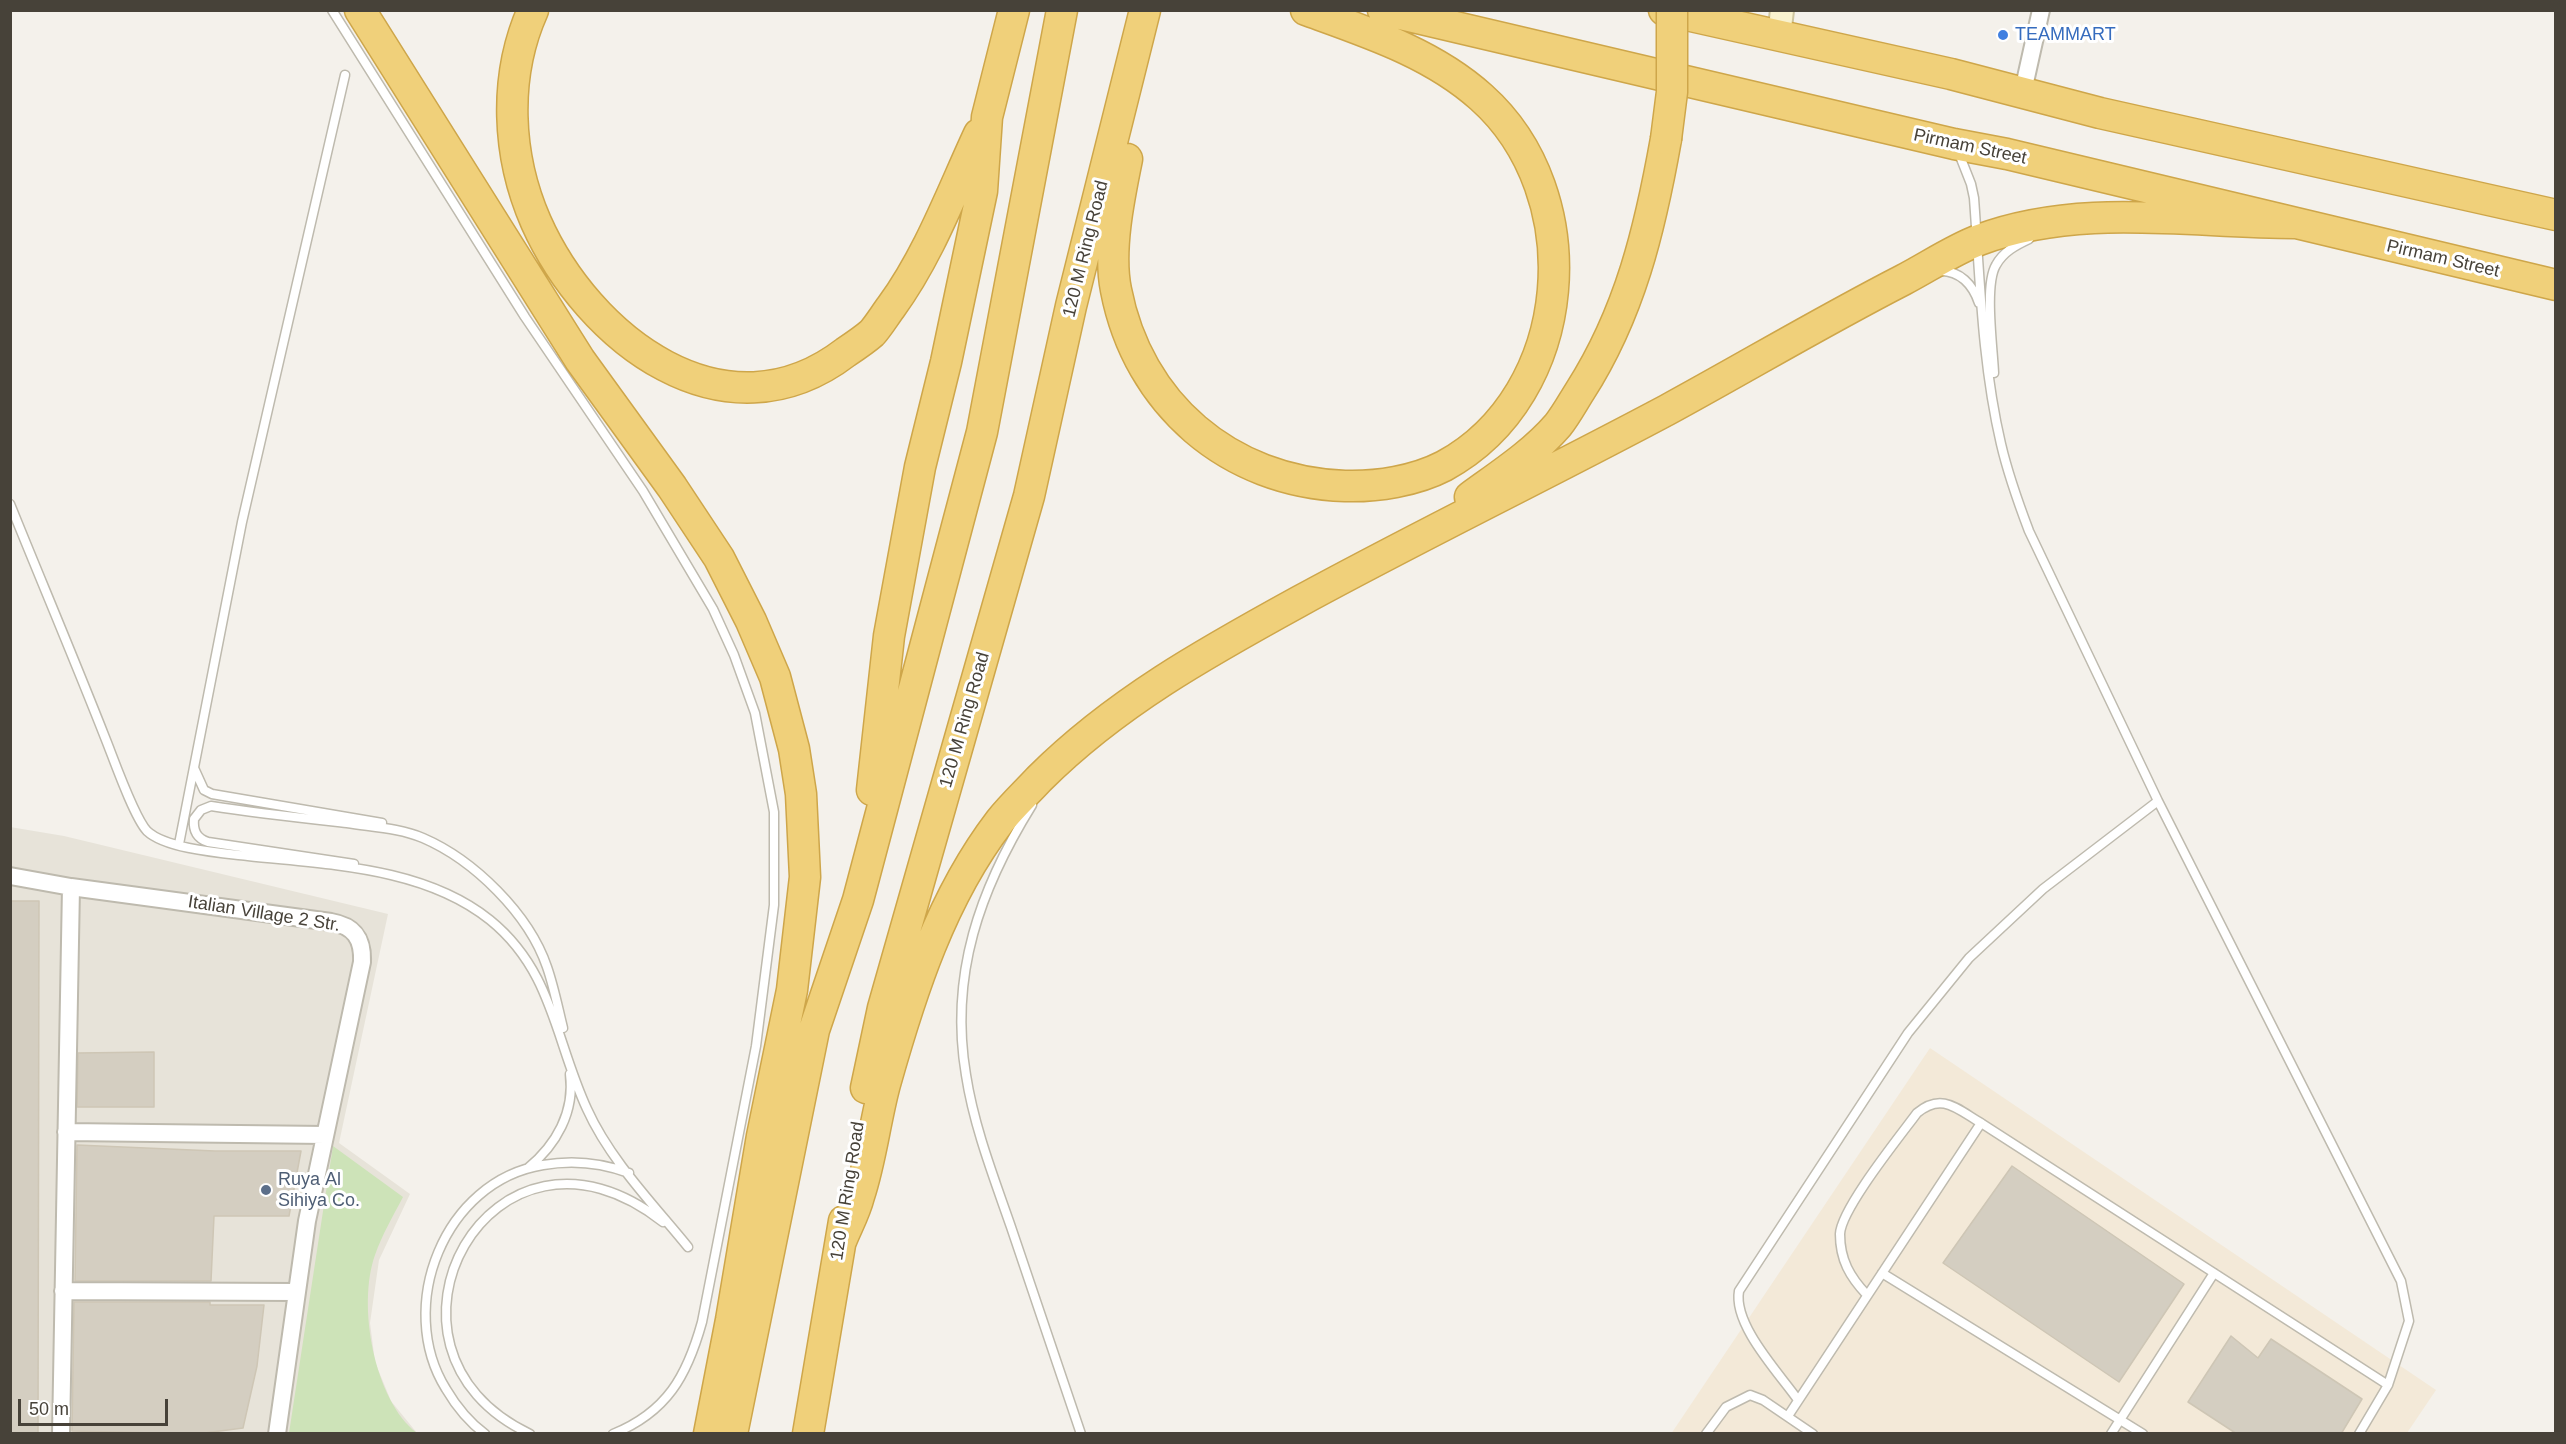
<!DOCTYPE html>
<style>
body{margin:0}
#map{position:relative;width:2566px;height:1444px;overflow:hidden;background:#f4f1eb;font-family:Arial,sans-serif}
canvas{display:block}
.frame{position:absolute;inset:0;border:12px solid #474239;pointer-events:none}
.scale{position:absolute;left:18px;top:1399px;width:150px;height:27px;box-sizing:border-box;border:3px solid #474239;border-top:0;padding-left:8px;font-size:18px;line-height:21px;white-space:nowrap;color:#474239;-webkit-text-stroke:4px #fff;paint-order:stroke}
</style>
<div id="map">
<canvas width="2566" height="1444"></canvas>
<div class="frame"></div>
<div class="scale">50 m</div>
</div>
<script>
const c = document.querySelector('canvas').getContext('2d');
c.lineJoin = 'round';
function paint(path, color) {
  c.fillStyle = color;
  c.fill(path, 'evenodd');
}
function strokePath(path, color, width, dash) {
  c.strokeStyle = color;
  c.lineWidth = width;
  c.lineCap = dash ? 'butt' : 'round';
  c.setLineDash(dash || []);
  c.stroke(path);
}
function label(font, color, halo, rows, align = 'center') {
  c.font = font + ' Arial,sans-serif';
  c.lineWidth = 6;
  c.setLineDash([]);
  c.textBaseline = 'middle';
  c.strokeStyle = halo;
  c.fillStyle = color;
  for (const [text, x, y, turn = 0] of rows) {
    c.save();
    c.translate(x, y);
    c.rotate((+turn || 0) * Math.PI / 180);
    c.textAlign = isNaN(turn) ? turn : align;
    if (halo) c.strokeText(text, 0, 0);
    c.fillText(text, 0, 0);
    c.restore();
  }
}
const residential = new Path2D(`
 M 10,827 L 64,836 L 388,914 L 339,1143 L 410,1194 L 379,1260 L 370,1323 L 375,1362 L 391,1401 L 417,1433 L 11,1433 Z`);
const commercial = new Path2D(`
 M 1930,1048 L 2436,1390 L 2407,1433 L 1671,1434 Z`);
const green = new Path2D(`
 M 333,1146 L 403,1197 C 393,1216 382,1235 375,1255 C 357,1305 374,1400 417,1433 L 289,1433 Z`);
const building = new Path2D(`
 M 10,901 L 39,901 L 38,1434 L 10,1434 Z
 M 154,1052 L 154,1107 L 77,1107 L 78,1053 Z
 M 77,1145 L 215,1151 L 301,1151 L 289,1216 L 214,1216 L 211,1281 L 75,1281 Z
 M 2012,1166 L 2184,1284 L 2119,1382 L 1943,1263 Z
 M 74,1302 L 210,1302 L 210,1305 L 264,1305 L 257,1366 L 243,1428 L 197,1434 L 72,1431 Z
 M 2231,1336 L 2258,1358 L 2271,1339 L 2362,1399 L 2341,1434 L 2237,1434 L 2188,1402 Z`);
const lane = new Path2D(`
 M 332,10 L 525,317 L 643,491 L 713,609 L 734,655 L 755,713 L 774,812 L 774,905 L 756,1046 L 702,1322 C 687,1376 667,1412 613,1434
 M 1958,151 L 1971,184 L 1974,198 C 1980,279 1982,363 2001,444 C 2008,474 2018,502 2029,531 L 2158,801 L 2401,1281 L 2409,1321 L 2388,1385 L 2359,1434
 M 1939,271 C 1960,270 1973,285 1979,303
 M 1994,373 C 1993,348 1984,285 1996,265 C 2003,252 2016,245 2029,239
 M 10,504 C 42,583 75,661 106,740 C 114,760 134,817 147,831 C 166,849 222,853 248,856 C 329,865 424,867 490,920 C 553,971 555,1040 587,1109 C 610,1160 653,1204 688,1247
 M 194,768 L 204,790 L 212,794 L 382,823
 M 1032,805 C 980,889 949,975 966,1075 C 974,1127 994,1178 1011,1227 C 1035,1296 1058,1365 1081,1434
 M 179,844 L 242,522 L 345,75
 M 354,864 L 208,842 C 196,838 193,830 194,819 L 201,810 L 211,806 C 256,813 302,818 347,823 C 372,827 400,828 423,838 C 474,860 529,914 547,967 C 554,987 558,1008 563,1028
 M 528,1168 C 556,1145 575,1112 570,1074
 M 1882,1273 L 2143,1434
 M 1867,1295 C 1850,1277 1840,1260 1840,1234 C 1841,1209 1900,1136 1917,1113 C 1942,1092 1957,1109 1981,1123
 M 1798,1400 C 1779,1373 1733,1325 1739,1291 L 1908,1033 L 1969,958 L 2043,889 L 2158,801
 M 1788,1416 L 1981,1123 L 2388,1385
 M 485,1434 C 469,1422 456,1406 446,1389 C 395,1307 444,1181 543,1165 C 571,1160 602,1163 629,1173
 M 530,1434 C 349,1349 492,1087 663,1222
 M 1706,1434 L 1726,1407 L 1750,1395 L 1763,1400 L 1813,1434
 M 2111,1434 L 2214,1273`);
const street = new Path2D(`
 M 2023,91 L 2041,10
 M 10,876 L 71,887 L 331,922 C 354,926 363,938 362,962 L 307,1221 L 277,1434
 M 66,1132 L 325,1135
 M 63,1291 L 297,1292
 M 61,1434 L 71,887`);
const secondary = new Path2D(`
 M 1779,37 L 1782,10`);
const highway = new Path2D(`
 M 360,10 L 580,360 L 672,487 L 719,558 L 751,621 L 775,677 L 794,749 L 801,794 L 805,877 L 792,990 L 762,1136 L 731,1320 L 709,1434
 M 533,10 C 503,77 507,156 536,222 C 588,339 725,445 846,352 C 855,346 864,340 872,333 C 879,325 885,315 891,307 C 929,255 952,192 979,134
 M 1383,10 L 1954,144 L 2007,154 L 2556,285
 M 1664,10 L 1951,74 L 2100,113 L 2556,215
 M 1127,159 C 1119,198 1108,251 1116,290 C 1138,404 1229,482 1345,486 C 1377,487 1415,481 1444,466 C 1576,394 1590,194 1481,97 C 1432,53 1367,32 1306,10
 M 1470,497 C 1500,475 1533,454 1558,425 C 1566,415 1573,402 1580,391 C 1630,313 1650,229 1666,139
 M 872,790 L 889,636 L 920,467 L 946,362 L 982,191 L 987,117 L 1014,10
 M 866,1088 L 883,1008 L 1029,496 L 1071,306 L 1145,10
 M 841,1241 C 847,1226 855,1212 859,1196 C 871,1160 875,1121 885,1084 C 911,992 941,898 1000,821 C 1012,806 1026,793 1039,779 C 1115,703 1207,652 1300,601 C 1421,535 1545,475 1667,410 C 1746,367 1823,321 1903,280 C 1928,267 1953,250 1979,240 C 2080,202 2190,223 2294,223
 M 732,1434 L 814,1030 L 858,900 L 982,432 L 1062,10
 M 808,1434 L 844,1221`);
const highwayBridge = new Path2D(`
 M 1666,139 L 1672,92 L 1672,10`);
const markers = [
 [2003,35,6,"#3f7fe0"],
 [266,1190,6,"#5c6f8a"]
];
const shopNames = [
 ["TEAMMART",2015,35]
];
const streetNames = [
 ["Pirmam Street",1970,147,12],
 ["120 M Ring Road",1086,249,-76],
 ["Pirmam Street",2443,259,13],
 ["120 M Ring Road",965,720,-74],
 ["Italian Village 2 Str.",264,914,9],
 ["120 M Ring Road",848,1191,-81]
];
const serviceNames = [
 ["Ruya Al",278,1180],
 ["Sihiya Co.",278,1201]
];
paint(residential, '#e7e3d9');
paint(commercial, '#f3e9d8');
paint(green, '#cde3b8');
paint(building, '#d4cec1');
strokePath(building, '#cec6b5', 1.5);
strokePath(lane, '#bebaae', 11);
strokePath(street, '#bebaae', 20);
strokePath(secondary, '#cec59f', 26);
strokePath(highway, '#cea64a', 33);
strokePath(lane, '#fff', 8);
strokePath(street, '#fff', 16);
strokePath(secondary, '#f9f2cf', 22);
strokePath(highway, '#f0d07a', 30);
strokePath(highwayBridge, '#cea64a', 33, []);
strokePath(highwayBridge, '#f0d07a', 30);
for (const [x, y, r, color] of markers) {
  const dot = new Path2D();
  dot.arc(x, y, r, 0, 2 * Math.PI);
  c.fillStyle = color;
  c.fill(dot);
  strokePath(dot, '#fff', 2);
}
label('18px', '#366cbe', '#fff', shopNames, 'left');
label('18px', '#474239', '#fff', streetNames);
label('18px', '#4e5e75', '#fff', serviceNames, 'left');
</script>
